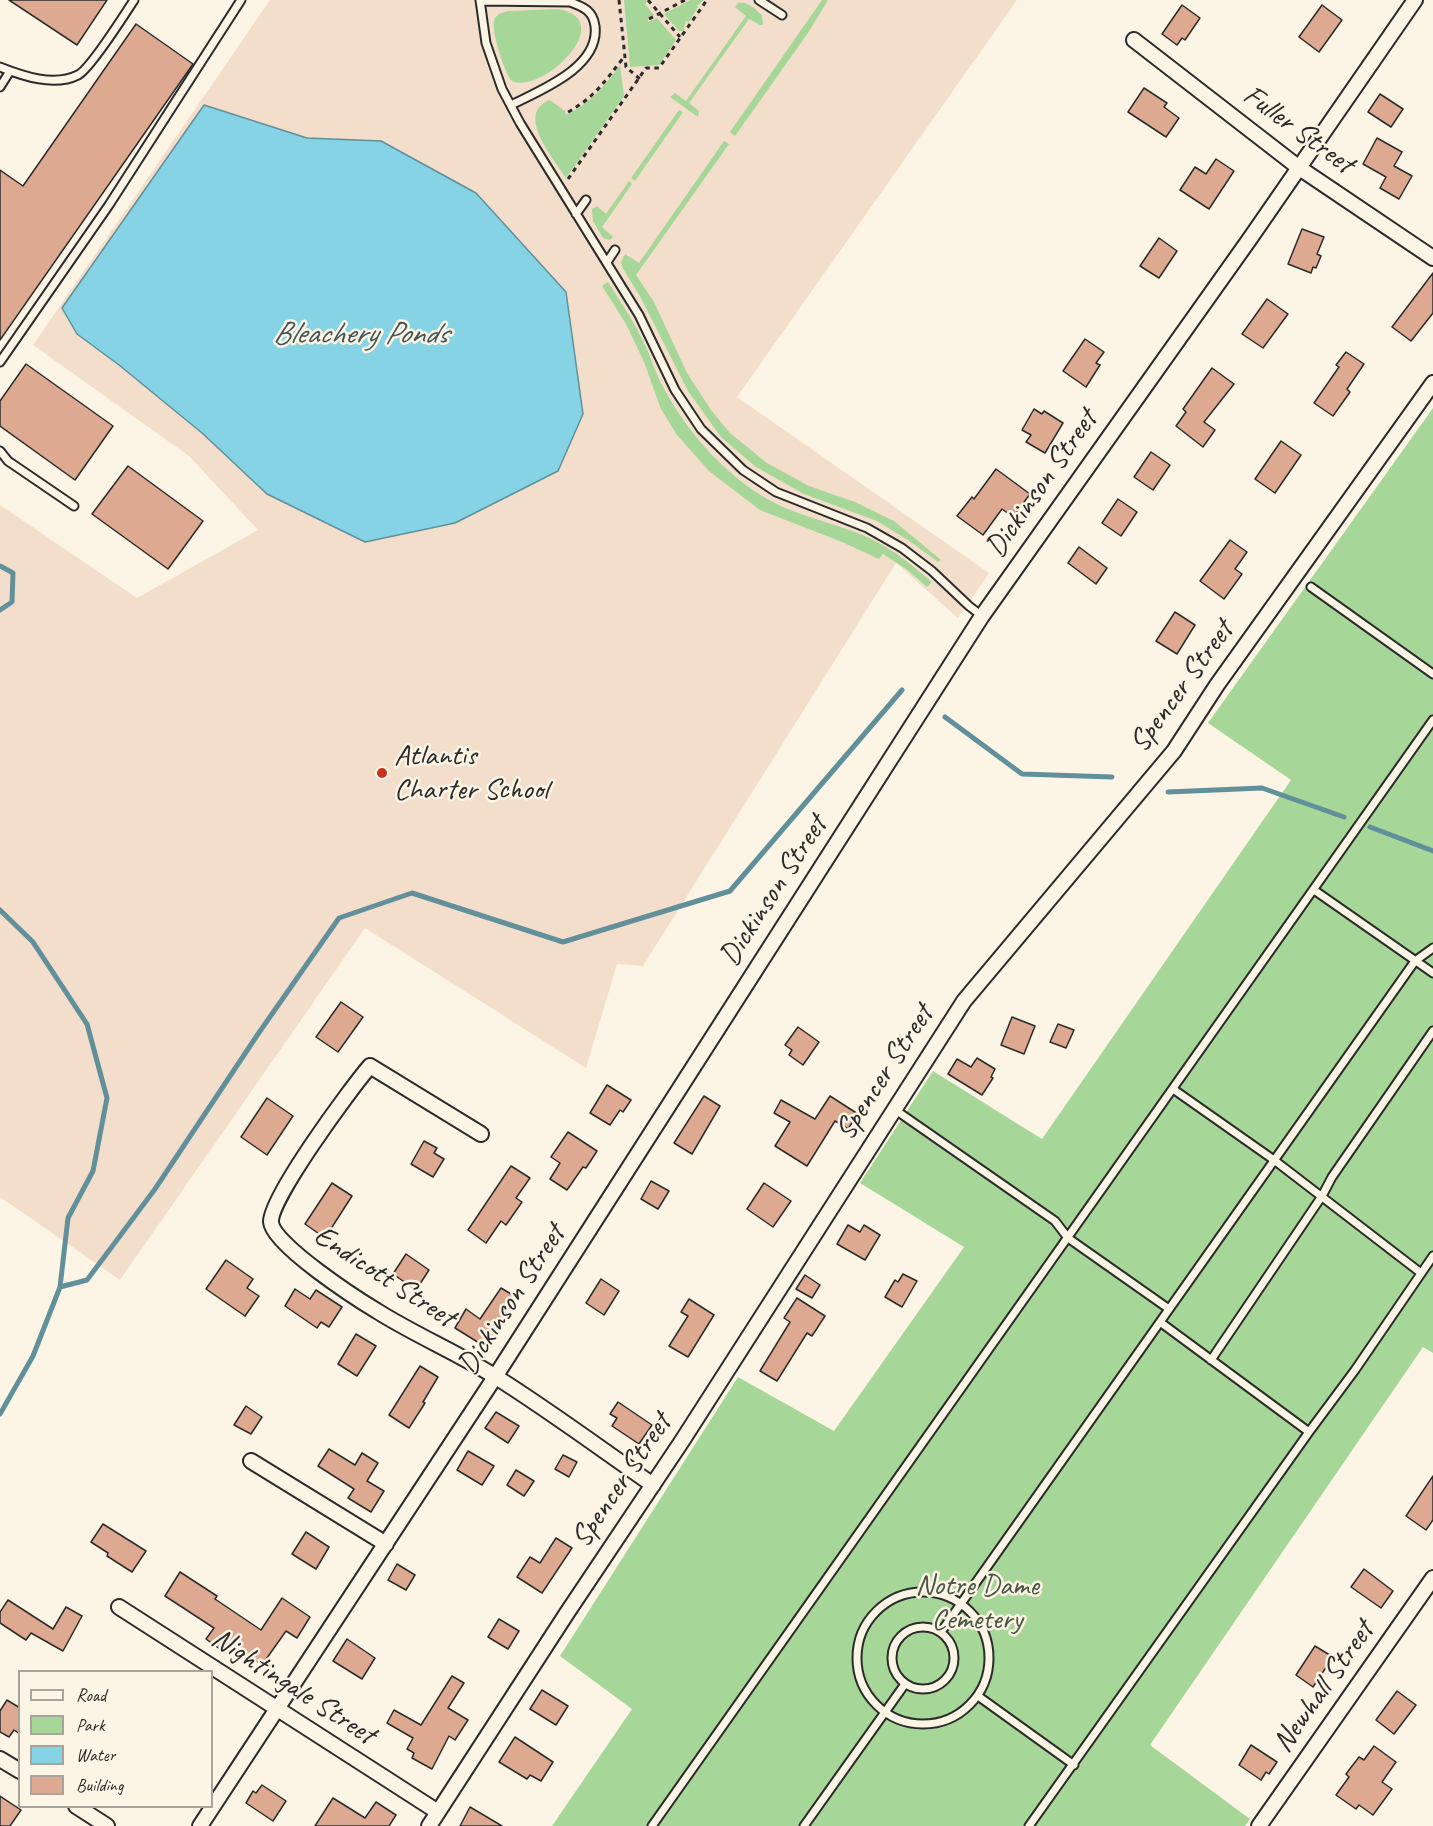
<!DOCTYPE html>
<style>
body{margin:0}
#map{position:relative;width:1433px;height:1826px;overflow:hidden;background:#fcf5e5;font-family:Caveat,sans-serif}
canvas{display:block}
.legend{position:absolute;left:18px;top:1670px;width:195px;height:138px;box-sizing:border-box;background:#fcf5e5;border:2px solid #a8a49b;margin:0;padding:8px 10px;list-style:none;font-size:18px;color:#2b2b2b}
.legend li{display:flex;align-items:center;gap:12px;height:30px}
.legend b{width:30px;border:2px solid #a8a49b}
</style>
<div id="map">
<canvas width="1433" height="1826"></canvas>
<ul class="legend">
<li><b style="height:8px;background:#fcf5e5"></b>Road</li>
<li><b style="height:16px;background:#a7d798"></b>Park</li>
<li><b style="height:16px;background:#85d3e4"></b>Water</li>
<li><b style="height:16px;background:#ddaa91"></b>Building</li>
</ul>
</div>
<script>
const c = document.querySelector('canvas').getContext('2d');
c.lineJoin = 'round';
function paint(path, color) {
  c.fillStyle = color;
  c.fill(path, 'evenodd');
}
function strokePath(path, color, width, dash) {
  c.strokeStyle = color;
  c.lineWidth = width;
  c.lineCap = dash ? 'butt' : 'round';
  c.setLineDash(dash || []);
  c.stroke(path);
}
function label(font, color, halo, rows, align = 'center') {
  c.font = font + ' Caveat,sans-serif';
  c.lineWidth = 5;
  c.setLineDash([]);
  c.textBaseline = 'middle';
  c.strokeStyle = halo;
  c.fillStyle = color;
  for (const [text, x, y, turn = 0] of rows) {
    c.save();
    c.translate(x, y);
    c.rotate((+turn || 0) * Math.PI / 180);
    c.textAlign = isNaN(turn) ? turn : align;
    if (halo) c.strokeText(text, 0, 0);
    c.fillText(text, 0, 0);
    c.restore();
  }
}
const built = new Path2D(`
 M 270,0 L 1017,0 L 737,397 L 989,573 L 958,618 L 896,563 L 643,966 L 617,964 L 586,1068 L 365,928 L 120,1280 L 0,1197 L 0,505 L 137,598 L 258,530 L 189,456 L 33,345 Z`);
const green = new Path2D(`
 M 624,0 L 646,0 L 647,2 L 645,4 L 654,15 L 648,18 L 648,22 L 657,18 L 676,40 L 659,65 L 630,67 Z
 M 690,0 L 704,0 L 697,6 L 698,7 L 689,22 L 686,21 L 683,31 L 679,31 L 664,14 Z
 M 822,0 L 828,0 L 808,33 L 735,136 L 730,132 Z
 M 738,3 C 748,1 755,9 762,15 L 763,25 L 760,25 L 749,19 L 689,103 L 699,111 L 698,117 L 670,97 L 675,93 L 686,101 L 746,16 L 735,7 Z
 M 558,9 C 620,20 542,95 512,81 C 505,75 491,30 494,21 C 496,14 502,12 509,11 Z
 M 620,65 L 624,96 L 566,178 C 554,159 514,113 550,100 L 565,111 L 566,115 C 590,103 604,87 620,65 Z
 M 679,110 L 683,112 L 635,181 L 631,178 Z
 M 724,141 L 729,144 L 636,275 L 654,302 L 687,373 L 711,410 L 730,433 L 767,463 L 809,486 L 855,502 L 894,521 L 941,560 L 938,562 L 908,540 L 877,521 L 804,494 L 756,467 L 721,437 L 688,391 L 641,298 L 622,267 L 621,262 L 625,254 L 639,263 Z
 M 629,181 L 632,184 L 602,227 L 613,237 L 610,240 L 603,238 L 593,221 L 592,209 L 597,206 L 606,214 Z
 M 608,282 C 620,301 633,320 643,341 C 650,354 654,369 661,383 C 686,431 723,474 771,501 C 804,519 843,524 877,542 C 897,552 915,568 932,582 L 927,587 L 906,569 L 883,554 L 879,559 L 842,542 L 760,510 L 709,471 L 677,435 L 661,409 L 644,362 L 626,324 L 602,286 Z
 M 1433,408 L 1433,1353 L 1423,1347 L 1150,1745 L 1250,1819 L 1245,1826 L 552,1826 L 632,1709 L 560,1656 L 738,1377 L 834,1431 L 964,1247 L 860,1183 L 933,1071 L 1042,1139 L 1291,780 L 1208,723 Z`);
const water = new Path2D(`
 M 204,105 L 307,138 L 381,141 L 476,193 L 566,292 L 583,414 L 558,471 L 455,523 L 365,542 L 267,494 L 202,433 L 119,365 L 77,334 L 62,308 Z`);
const stream = new Path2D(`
 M 0,566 L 13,573 L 12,602 L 0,610
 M 945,717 L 1022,774 L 1112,777
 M 1168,792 L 1262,788 L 1344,817
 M 1370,827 L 1433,851
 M 0,910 L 33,942 L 87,1024 L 107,1098 L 93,1171 L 68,1218 L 60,1287 L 33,1356 L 0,1414
 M 60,1287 L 87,1280 L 155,1189 L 258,1034 L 339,918 L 412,893 L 563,942 L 730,891 L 902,690`);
const building = new Path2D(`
 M 9,0 L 107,0 L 77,45 Z
 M 1182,5 L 1200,18 L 1185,40 L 1182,38 L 1177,45 L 1162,34 Z
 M 1322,5 L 1342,20 L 1319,52 L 1299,37 Z
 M 136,24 L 193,64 L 0,340 L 0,170 L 23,186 Z
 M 1144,88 L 1167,103 L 1164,107 L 1179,118 L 1166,137 L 1128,112 Z
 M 1380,94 L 1403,109 L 1391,127 L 1368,112 Z
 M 1377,138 L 1402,152 L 1394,166 L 1412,176 L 1399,199 L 1380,188 L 1386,177 L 1363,164 Z
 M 1216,159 L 1234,171 L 1209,209 L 1180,190 L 1195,167 L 1206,174 Z
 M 1302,229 L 1324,237 L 1317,254 L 1321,256 L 1316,268 L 1313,267 L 1311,273 L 1288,264 Z
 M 1159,238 L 1177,251 L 1159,278 L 1140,266 Z
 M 1433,273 L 1433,313 L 1411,341 L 1392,327 Z
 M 1267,299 L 1288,314 L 1263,348 L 1242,334 Z
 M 1085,339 L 1104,352 L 1096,363 L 1100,365 L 1086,387 L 1063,371 Z
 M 1346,352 L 1364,364 L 1347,389 L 1350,392 L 1333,416 L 1314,403 L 1339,367 L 1336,365 Z
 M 26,364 L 113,426 L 75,480 L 0,426 L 0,401 Z
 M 1212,368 L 1234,384 L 1204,422 L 1215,430 L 1203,447 L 1176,426 L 1186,412 L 1183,409 Z
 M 1034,409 L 1042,414 L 1044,411 L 1063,423 L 1045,453 L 1026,442 L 1031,435 L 1022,430 Z
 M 1281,441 L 1301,455 L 1275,493 L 1255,479 Z
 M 1151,452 L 1170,465 L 1153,490 L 1134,477 Z
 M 128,466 L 203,521 L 168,569 L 92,514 Z
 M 996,469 L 1030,494 L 1013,517 L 1002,509 L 983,535 L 957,516 L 972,497 L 974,499 Z
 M 1118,499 L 1137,512 L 1121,536 L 1102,523 Z
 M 1230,540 L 1247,552 L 1235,569 L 1242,574 L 1224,599 L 1200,581 Z
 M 1079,547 L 1107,568 L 1096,584 L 1068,563 Z
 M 1175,612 L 1195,625 L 1177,654 L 1156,641 Z
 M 341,1002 L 363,1017 L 338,1052 L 316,1037 Z
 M 1012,1017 L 1035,1026 L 1024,1054 L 1001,1045 Z
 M 1058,1024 L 1074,1030 L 1066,1048 L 1050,1042 Z
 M 798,1027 L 819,1042 L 803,1065 L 789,1055 L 792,1050 L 785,1045 Z
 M 977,1058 L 995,1069 L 991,1077 L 993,1078 L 982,1095 L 948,1074 L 957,1059 L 971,1067 Z
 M 607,1085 L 631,1100 L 623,1112 L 620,1110 L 610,1125 L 590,1113 Z
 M 704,1096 L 720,1106 L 692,1154 L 674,1143 Z
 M 830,1096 L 858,1114 L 848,1129 L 835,1121 L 807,1166 L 775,1146 L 790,1122 L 774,1113 L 781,1100 L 815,1119 Z
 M 267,1098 L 293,1116 L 267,1155 L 241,1137 Z
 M 568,1132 L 597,1151 L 586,1168 L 583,1167 L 567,1190 L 550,1179 L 560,1163 L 551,1157 Z
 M 424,1141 L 437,1148 L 434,1153 L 444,1159 L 433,1177 L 411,1164 Z
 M 511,1166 L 530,1178 L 516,1198 L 522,1202 L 506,1225 L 501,1221 L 486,1243 L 468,1230 Z
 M 651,1181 L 669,1191 L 658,1209 L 641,1199 Z
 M 332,1183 L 352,1196 L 325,1238 L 305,1224 Z
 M 764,1183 L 791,1201 L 773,1227 L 747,1209 Z
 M 848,1225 L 860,1232 L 864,1225 L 880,1235 L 865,1260 L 837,1244 Z
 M 406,1254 L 429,1270 L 416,1290 L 393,1274 Z
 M 226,1260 L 253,1279 L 247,1288 L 259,1296 L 245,1316 L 206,1289 Z
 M 903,1274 L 917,1281 L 902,1307 L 885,1297 L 895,1280 L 898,1282 Z
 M 805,1275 L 820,1285 L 812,1298 L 796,1289 Z
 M 601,1279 L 619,1291 L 604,1315 L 586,1303 Z
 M 501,1288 L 516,1297 L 484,1346 L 455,1328 L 466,1309 L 480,1319 Z
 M 295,1289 L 310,1299 L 316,1290 L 342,1307 L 329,1327 L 321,1322 L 317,1328 L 285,1306 Z
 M 797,1298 L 825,1316 L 812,1336 L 807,1333 L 777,1381 L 760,1371 L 790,1322 L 784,1318 Z
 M 689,1299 L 714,1315 L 688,1357 L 669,1346 L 688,1316 L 681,1312 Z
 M 356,1334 L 376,1346 L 357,1376 L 338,1364 Z
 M 420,1366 L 438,1377 L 423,1402 L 425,1403 L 409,1428 L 389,1415 Z
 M 618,1402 L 652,1425 L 639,1444 L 612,1426 L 617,1418 L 610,1414 Z
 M 246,1406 L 262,1417 L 251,1434 L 234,1425 Z
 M 496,1412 L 519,1426 L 508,1443 L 485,1428 Z
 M 329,1449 L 355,1465 L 362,1453 L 378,1463 L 367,1481 L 384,1491 L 371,1512 L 348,1498 L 354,1489 L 318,1466 Z
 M 468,1451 L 494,1466 L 482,1485 L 457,1470 Z
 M 563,1455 L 577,1462 L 569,1477 L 555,1469 Z
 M 516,1470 L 534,1481 L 524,1496 L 507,1485 Z
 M 1433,1476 L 1433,1520 L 1426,1530 L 1406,1516 Z
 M 103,1524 L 146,1551 L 132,1572 L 107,1556 L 108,1553 L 91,1542 Z
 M 306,1532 L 329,1547 L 316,1569 L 292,1554 Z
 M 556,1538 L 572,1548 L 542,1593 L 517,1577 L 530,1557 L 540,1563 Z
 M 397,1564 L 415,1575 L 406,1590 L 388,1580 Z
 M 1364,1569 L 1393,1591 L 1381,1608 L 1351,1587 Z
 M 180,1572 L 217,1596 L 215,1599 L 261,1630 L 282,1598 L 310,1617 L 297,1638 L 286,1631 L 262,1665 L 242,1651 L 240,1654 L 228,1646 L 224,1652 L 206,1639 L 214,1628 L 165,1596 Z
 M 8,1600 L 53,1629 L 66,1607 L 82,1616 L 63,1651 L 31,1633 L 26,1640 L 0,1623 L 0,1612 Z
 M 499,1619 L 519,1631 L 508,1649 L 488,1637 Z
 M 347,1639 L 375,1658 L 362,1679 L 333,1661 Z
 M 1315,1646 L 1333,1657 L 1313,1687 L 1296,1675 Z
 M 452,1676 L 464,1683 L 448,1708 L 468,1720 L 455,1740 L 449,1736 L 432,1769 L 412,1758 L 414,1753 L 407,1749 L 413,1738 L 387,1723 L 394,1710 L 421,1725 Z
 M 542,1690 L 568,1706 L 556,1725 L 530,1709 Z
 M 1397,1691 L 1416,1705 L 1394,1734 L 1376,1720 Z
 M 7,1700 L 20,1708 L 20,1734 L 14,1730 L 9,1737 L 0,1732 L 0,1711 Z
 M 515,1737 L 553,1762 L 541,1781 L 530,1775 L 527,1779 L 499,1762 Z
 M 1251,1745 L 1277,1762 L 1269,1774 L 1266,1772 L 1261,1780 L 1239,1765 Z
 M 1374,1746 L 1396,1762 L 1382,1782 L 1392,1789 L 1373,1815 L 1359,1805 L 1356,1809 L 1336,1795 L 1349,1777 L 1346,1774 L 1359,1757 L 1364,1760 Z
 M 262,1785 L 286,1801 L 273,1821 L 246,1803 L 253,1791 L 256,1793 Z
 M 0,1796 L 21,1810 L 10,1826 L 0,1826 Z
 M 333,1798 L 365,1818 L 376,1802 L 396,1815 L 389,1826 L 315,1826 Z
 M 470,1807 L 502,1826 L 460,1826 Z`);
const path = new Path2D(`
 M 619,0 L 626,67 L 641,80
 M 648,0 L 680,37
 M 649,19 L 685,0
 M 568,112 C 595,97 605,81 624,57
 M 568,179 L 646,68 L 659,68 L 707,0`);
const lane = new Path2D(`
 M 480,0 L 486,43 L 502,89 L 520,123 L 639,315 L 675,390 L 701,429 L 743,470 L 776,492 L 867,528 L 902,548 L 932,571 L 969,606 L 982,616
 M 759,0 L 782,15
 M 480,1 L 570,2 C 584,7 593,11 595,26 C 600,67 541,90 511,105
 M 0,67 C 23,76 54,87 78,75 C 90,69 125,14 134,0
 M 0,87 L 10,71
 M 576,214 L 586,200
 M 607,262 L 615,250
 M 0,362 L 109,205 L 241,0
 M 0,451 L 8,461 L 74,506
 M 1311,587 L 1433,674
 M 1314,890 L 1433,973
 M 1173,1089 L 1274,1160 L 1421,1273
 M 894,1109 L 1055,1221 L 1068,1238 L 1169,1309
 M 1160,1322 L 1309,1432
 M 1211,1360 L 1322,1196 L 1332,1177 L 1433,1031
 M857 1658a66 66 0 1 1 132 0a66 66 0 1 1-132 0Z
 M892 1658a31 31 0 1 1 62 0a31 31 0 1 1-62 0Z
 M 941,1632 L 1415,961 L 1433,948
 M 978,1696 L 1074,1765
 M 652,1826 L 1433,720
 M 804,1826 L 905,1684
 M 1029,1826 L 1309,1432 L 1355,1370 L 1433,1256`);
const street = new Path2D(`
 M 1134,40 L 1298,167 L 1433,258
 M 481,1134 L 370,1066 C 351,1088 270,1198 271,1222 C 272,1244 357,1299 377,1311 C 415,1335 458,1353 496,1377 C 550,1411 601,1449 653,1485
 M 251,1461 L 386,1544
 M 119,1607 L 438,1812
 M 0,1759 L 20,1771
 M 76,1806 L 107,1826
 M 200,1826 L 495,1377 L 982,616 L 1249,240 L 1415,0
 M 429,1826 L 567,1613 L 682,1441 L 964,1001 L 1174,751 L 1217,685 L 1433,383
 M 1259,1826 L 1433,1578`);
const markers = [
 [382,773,6,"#c8321e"]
];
const streetNames = [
 ["Fuller Street",1298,130,36],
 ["Dickinson Street",1042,484,-55],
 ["Spencer Street",1182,687,-54],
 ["Dickinson Street",774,891,-57],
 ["Spencer Street",885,1073,-57],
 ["Endicott Street",384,1277,33],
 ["Dickinson Street",512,1300,-57],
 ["Spencer Street",622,1481,-56],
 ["Nightingale Street",293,1687,33],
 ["Newhall Street",1324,1687,-55]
];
const poiNames = [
 ["Atlantis",394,756],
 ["Charter School",394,790]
];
const parkNames = [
 ["Notre Dame",977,1586],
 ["Cemetery",977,1620]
];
const waterNames = [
 ["Bleachery Ponds",360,335]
];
paint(built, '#f3decc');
paint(green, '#a7d798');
paint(water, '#85d3e4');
strokePath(water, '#61909a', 1.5);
strokePath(stream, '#61909a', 5);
paint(building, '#ddaa91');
strokePath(building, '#2b2b2b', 1.5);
strokePath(lane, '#2b2b2b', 11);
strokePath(street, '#2b2b2b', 18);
strokePath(path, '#2b2b2b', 3, [4.5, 4.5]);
strokePath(lane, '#fcf5e5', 7);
strokePath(street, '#fcf5e5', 14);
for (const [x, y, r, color] of markers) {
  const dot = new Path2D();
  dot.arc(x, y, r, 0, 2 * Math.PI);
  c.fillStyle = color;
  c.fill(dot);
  strokePath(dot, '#fcf5e5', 2);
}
label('30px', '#2b2b2b', '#fcf5e5', streetNames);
label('30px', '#2b2b2b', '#fcf5e5', poiNames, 'left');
label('30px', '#4a5646', '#fcf5e5', parkNames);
label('italic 32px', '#425559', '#fcf5e5', waterNames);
</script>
